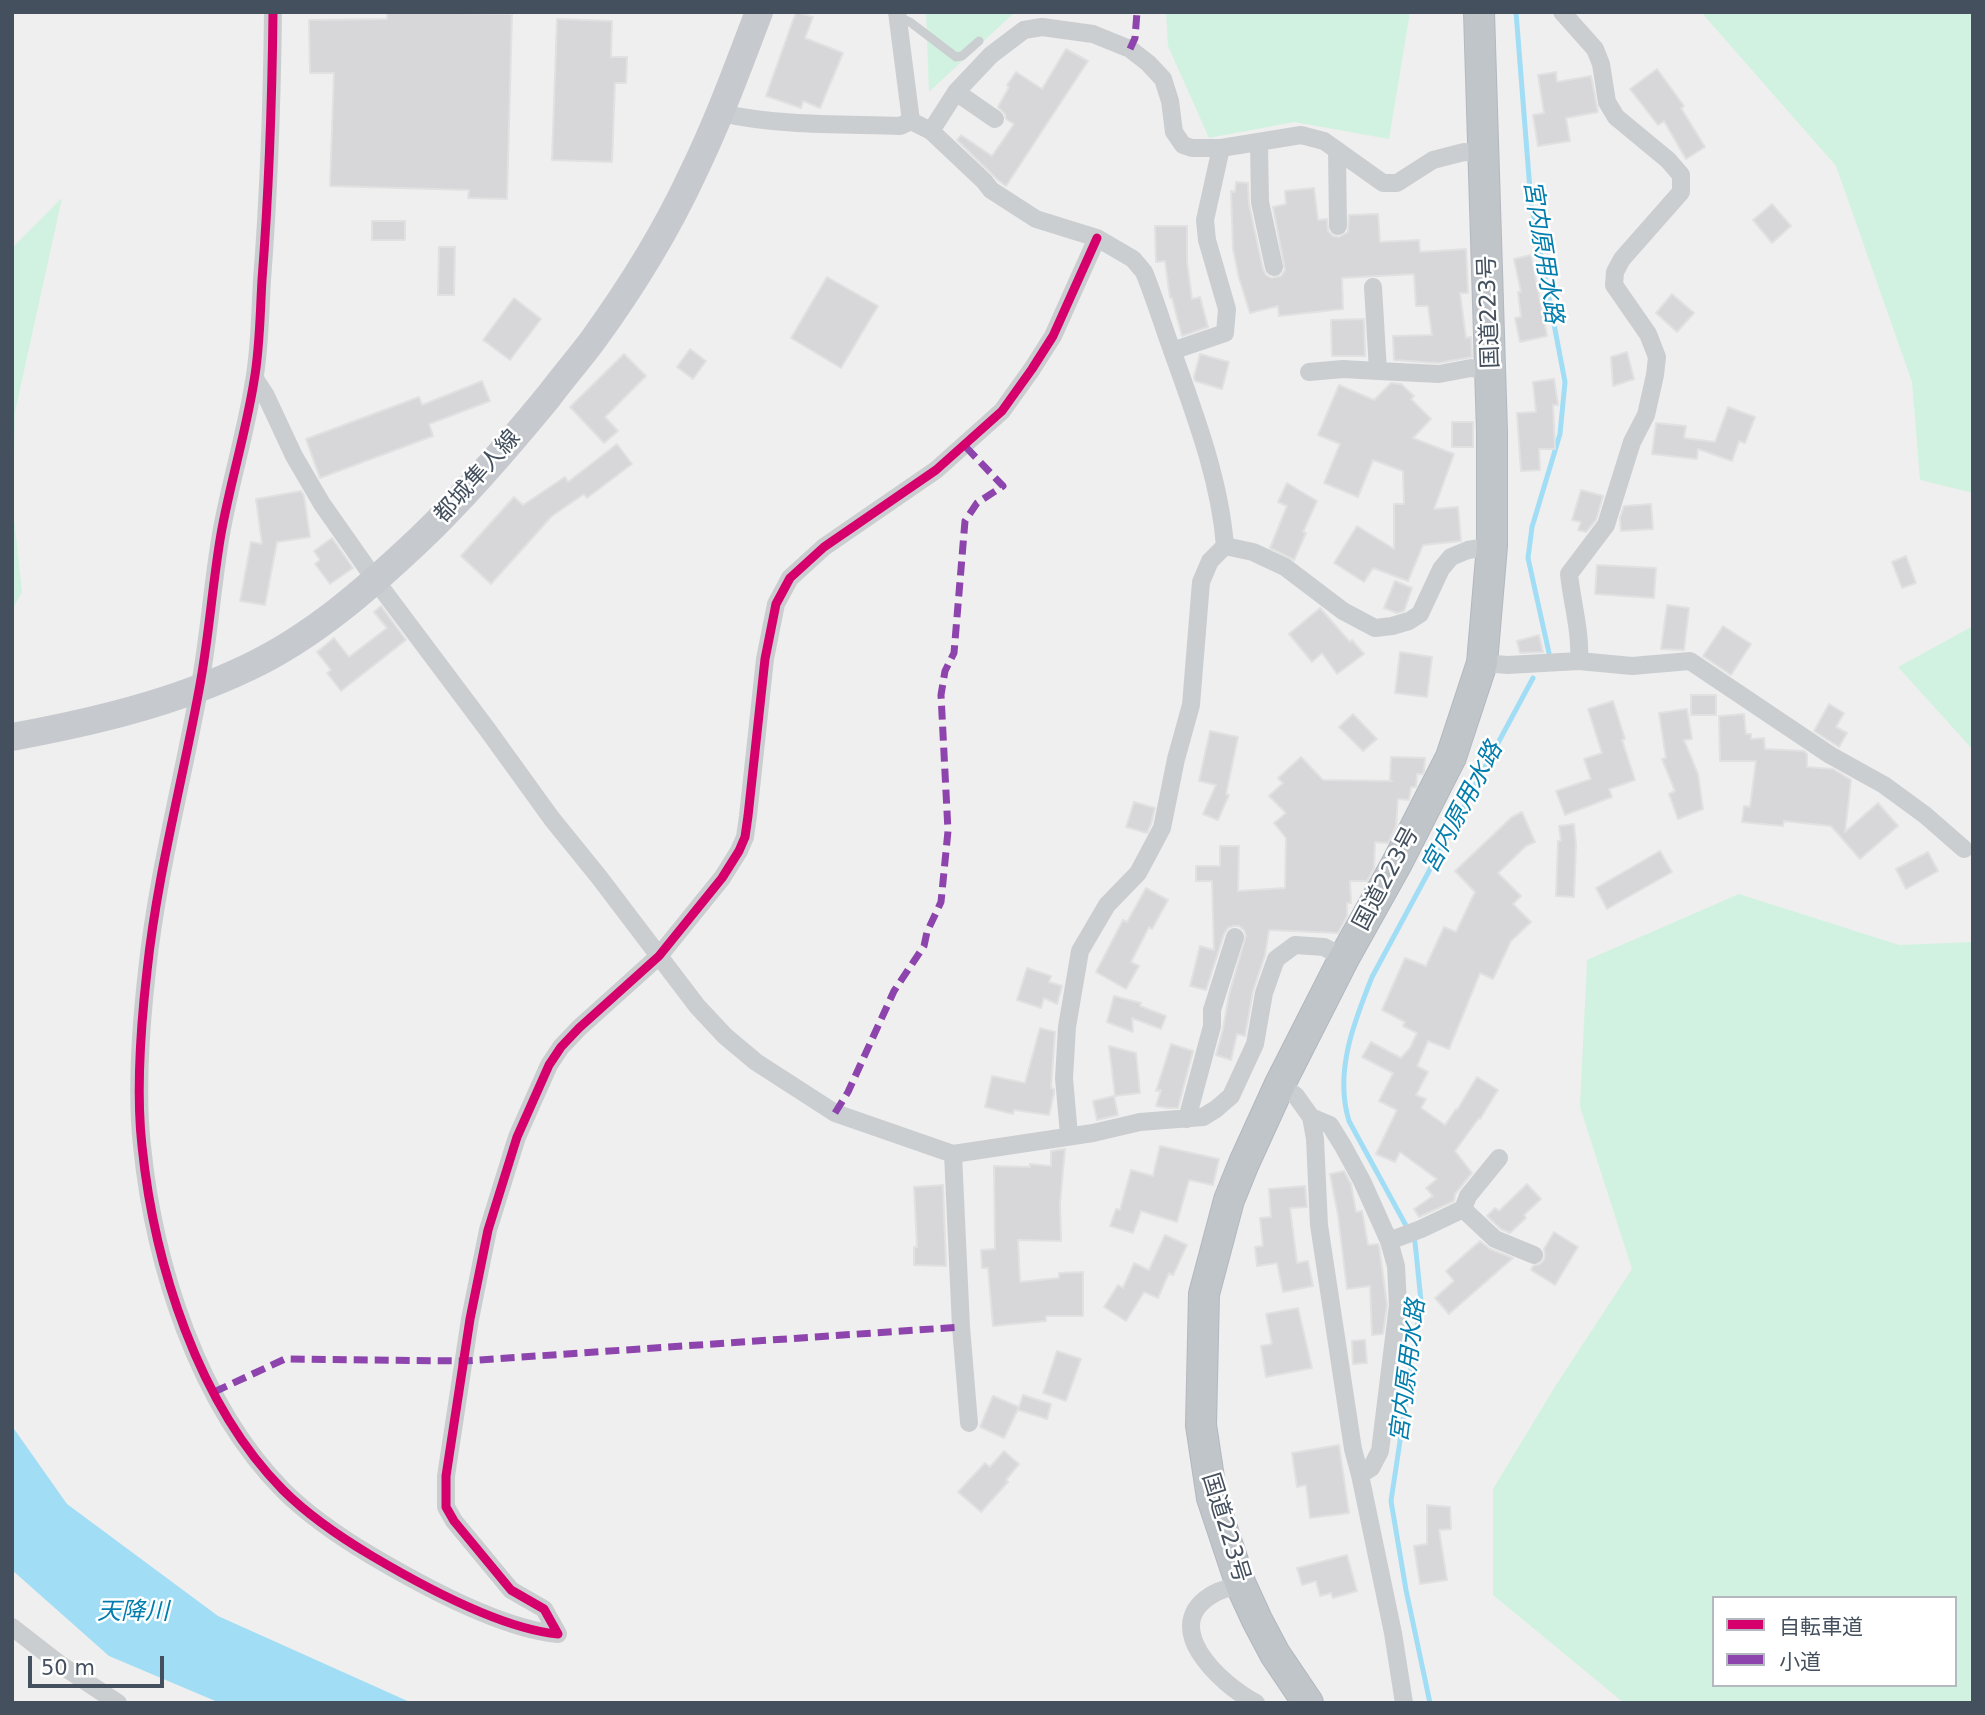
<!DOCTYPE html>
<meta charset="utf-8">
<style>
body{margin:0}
#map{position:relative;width:1985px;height:1715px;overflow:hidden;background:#f0efef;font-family:"DejaVu Sans","Noto Sans JP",sans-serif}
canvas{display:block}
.frame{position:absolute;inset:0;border:14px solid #44505e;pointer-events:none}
.legend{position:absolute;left:1712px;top:1596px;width:245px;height:91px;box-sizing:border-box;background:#fff;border:2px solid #b4b9bf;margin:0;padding:9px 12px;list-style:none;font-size:21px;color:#44505e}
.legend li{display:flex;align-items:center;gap:14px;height:35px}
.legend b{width:35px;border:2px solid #b4b9bf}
.scale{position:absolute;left:28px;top:1656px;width:136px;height:32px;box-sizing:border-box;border:4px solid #44505e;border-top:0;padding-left:9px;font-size:21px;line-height:24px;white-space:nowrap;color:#44505e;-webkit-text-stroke:5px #fff;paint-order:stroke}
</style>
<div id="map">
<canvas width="1985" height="1715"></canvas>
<div class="frame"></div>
<ul class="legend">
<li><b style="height:9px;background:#d6006c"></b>自転車道</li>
<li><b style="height:9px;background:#8e44ad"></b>小道</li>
</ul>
<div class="scale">50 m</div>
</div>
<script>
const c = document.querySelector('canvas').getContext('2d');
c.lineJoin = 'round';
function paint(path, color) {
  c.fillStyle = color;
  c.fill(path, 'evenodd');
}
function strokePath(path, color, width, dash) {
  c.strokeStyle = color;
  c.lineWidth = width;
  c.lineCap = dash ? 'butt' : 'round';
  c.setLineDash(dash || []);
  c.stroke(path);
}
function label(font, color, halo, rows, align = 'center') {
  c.font = font + ' "DejaVu Sans","Noto Sans JP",sans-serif';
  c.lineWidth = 5;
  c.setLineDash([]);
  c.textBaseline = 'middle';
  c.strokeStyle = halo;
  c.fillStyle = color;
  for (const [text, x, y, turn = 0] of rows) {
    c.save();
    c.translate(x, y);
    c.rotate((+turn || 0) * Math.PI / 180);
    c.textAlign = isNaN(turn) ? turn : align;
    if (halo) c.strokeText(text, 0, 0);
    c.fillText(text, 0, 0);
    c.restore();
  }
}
const green = new Path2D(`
 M 926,12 L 1015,12 L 929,92 Z
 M 1166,12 L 1410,12 L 1389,139 L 1294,122 L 1209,138 L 1168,46 Z
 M 1701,12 L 1973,12 L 1973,493 L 1920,480 L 1912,382 L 1836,166 Z
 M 62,198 L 15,412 L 13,508 L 22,592 L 12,610 L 12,248 Z
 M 1973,626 L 1973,750 L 1898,667 Z
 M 1739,894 L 1899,945 L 1973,942 L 1973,1703 L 1624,1703 L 1493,1595 L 1493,1489 L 1556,1385 L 1632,1269 L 1580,1107 L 1587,960 ZM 1714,1598 L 1955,1598 L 1955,1685 L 1714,1685 Z`);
const water = new Path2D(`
 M 12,1426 L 67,1504 L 218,1616 L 412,1703 L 220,1703 L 109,1656 L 12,1570 Z`);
const stream = new Path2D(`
 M 1516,12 L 1531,203 L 1565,382 L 1560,434 L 1532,527 L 1528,558 L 1549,653
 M 1430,1703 L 1406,1590 L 1391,1501 L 1421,1301 L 1415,1242 L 1349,1121 C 1334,1072 1354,1022 1372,977 L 1533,678`);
const building = new Path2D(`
 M 387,12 L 512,14 L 507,199 L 468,198 L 469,190 L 330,186 L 334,73 L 310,73 L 309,20 L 387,19 Z
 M 796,12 L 813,17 L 805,38 L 843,53 L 820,108 L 803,101 L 801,108 L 766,96 Z
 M 557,19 L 612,21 L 611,57 L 627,57 L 626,83 L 615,83 L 612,162 L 552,160 Z
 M 1066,49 L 1088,61 L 1006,186 L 999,181 L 957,140 L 961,135 L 992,156 L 1014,124 L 1006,119 L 1005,114 L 998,107 L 1009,87 L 1007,85 L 1016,72 L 1042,89 Z
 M 1657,69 L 1684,106 L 1681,108 L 1705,147 L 1686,159 L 1664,121 L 1658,125 L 1630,89 Z
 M 1556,72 L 1557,82 L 1591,76 L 1598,112 L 1566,118 L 1570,141 L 1538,146 L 1533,115 L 1544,113 L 1538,75 Z
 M 1236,182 L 1248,183 L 1249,204 L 1263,269 L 1266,275 L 1271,278 L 1281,276 L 1285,270 L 1273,207 L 1286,204 L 1285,191 L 1314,188 L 1318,220 L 1327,219 L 1328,231 L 1333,236 L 1339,237 L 1348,232 L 1349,215 L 1378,214 L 1380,242 L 1419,240 L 1420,252 L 1466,249 L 1468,293 L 1460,293 L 1466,338 L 1471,337 L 1472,357 L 1438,363 L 1394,360 L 1393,336 L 1432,335 L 1428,306 L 1416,306 L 1414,274 L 1342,278 L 1343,309 L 1279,316 L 1278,306 L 1250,313 L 1239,278 L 1233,249 L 1231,191 L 1235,192 Z
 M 1772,204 L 1791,226 L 1772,243 L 1753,220 Z
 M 372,221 L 405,221 L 405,240 L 372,240 Z
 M 1155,226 L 1187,226 L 1187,262 L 1192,299 L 1200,297 L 1208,327 L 1182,336 L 1172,298 L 1170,298 L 1165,261 L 1156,262 Z
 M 439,247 L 455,247 L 454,295 L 438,295 Z
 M 1531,255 L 1547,336 L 1520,342 L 1515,318 L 1521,317 L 1518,292 L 1521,292 L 1514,259 Z
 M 827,277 L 878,306 L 841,368 L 791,338 Z
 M 1672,294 L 1694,313 L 1677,332 L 1656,313 Z
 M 514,298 L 541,319 L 510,360 L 483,340 Z
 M 1364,319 L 1365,356 L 1332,356 L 1331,320 Z
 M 690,349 L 706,361 L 693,379 L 677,367 Z
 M 1627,352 L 1634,379 L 1613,386 L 1611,357 Z
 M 624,354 L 646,376 L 605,417 L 618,431 L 604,443 L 570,407 Z
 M 1200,354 L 1229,362 L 1222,389 L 1195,381 L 1194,377 Z
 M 1554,379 L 1558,405 L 1553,405 L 1555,449 L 1539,449 L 1540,470 L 1521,471 L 1517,413 L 1536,412 L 1533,382 Z
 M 482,381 L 490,401 L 429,424 L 433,436 L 320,478 L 306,439 L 419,397 L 422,405 Z
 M 1391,383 L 1401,384 L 1414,396 L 1411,399 L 1431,419 L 1413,438 L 1454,454 L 1434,509 L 1458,507 L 1461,541 L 1423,545 L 1408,581 L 1373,568 L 1364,582 L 1334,563 L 1357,526 L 1394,549 L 1394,504 L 1404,504 L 1403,471 L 1373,460 L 1358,497 L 1324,483 L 1340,444 L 1318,435 L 1339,385 L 1374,400 Z
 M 1728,407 L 1755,417 L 1745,443 L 1739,441 L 1732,461 L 1698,449 L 1697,459 L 1652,454 L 1656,423 L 1686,426 L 1684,438 L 1715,442 Z
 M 1452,422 L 1473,422 L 1473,447 L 1452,447 Z
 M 617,444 L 632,464 L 587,498 L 584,494 L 552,516 L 491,584 L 461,556 L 514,497 L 523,505 L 565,477 L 568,482 Z
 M 1287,483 L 1317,501 L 1303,532 L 1306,533 L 1294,560 L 1270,548 L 1287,506 L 1278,502 Z
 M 1581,490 L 1603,496 L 1596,520 L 1586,532 L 1578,530 L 1581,522 L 1572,520 Z
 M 301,491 L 304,496 L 310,537 L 277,542 L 265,605 L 240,601 L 251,542 L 262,544 L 256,499 Z
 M 1651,504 L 1653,529 L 1621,531 L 1620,518 L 1624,506 Z
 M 332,538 L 353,568 L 330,584 L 315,564 L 320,560 L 314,551 Z
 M 1906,556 L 1916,583 L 1902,588 L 1892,562 Z
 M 1597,565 L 1656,568 L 1654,598 L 1595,594 Z
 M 1395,581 L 1412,588 L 1404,611 L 1397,613 L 1384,608 Z
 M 1667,605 L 1689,608 L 1684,650 L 1661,649 Z
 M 381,606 L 406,640 L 341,691 L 327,673 L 331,670 L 317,652 L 334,638 L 349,657 L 387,628 L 374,612 Z
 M 1320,608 L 1350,642 L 1352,640 L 1364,654 L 1337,674 L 1322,653 L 1312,662 L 1289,634 Z
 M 1723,626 L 1751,644 L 1731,675 L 1703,656 Z
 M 1539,635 L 1543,652 L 1520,653 L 1517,641 Z
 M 1400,652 L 1432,657 L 1427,697 L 1395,693 Z
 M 1691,695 L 1716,695 L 1716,715 L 1691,715 Z
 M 1613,701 L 1625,739 L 1622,740 L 1635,780 L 1609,789 L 1612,797 L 1565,815 L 1556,791 L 1591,779 L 1584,759 L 1602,753 L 1588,709 Z
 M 1829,704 L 1844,713 L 1836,727 L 1847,733 L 1839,747 L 1814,731 Z
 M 1687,709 L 1692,739 L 1684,740 L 1698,774 L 1703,809 L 1678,819 L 1669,794 L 1675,791 L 1662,759 L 1666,758 L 1659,713 Z
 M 1353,714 L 1377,739 L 1363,751 L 1339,727 Z
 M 1744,714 L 1746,734 L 1751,734 L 1751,739 L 1764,738 L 1765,749 L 1804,751 L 1807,754 L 1807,767 L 1833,769 L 1851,780 L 1845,832 L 1878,803 L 1898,826 L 1860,859 L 1831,826 L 1784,821 L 1783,826 L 1742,822 L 1744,806 L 1750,807 L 1756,761 L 1720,761 L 1719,716 Z
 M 1210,731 L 1238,737 L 1226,794 L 1229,795 L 1218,820 L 1203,814 L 1216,785 L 1199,781 Z
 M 1301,757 L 1323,780 L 1392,781 L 1390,780 L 1391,757 L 1425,758 L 1424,771 L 1423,774 L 1417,774 L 1416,787 L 1411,787 L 1409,800 L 1398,799 L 1396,826 L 1388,843 L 1375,842 L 1374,868 L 1367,881 L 1350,881 L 1351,903 L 1347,903 L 1347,916 L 1338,933 L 1269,930 L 1265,955 L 1253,991 L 1245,1036 L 1237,1034 L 1231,1060 L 1216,1055 L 1223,1029 L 1229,995 L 1246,935 L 1244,930 L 1239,926 L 1233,926 L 1228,928 L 1224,934 L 1206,990 L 1190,986 L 1200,946 L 1214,950 L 1212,881 L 1196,881 L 1196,866 L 1220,866 L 1220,846 L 1239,846 L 1238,891 L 1285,888 L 1286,838 L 1274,823 L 1286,813 L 1269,796 L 1283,783 L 1278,778 Z
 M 1134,802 L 1155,808 L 1151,824 L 1147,833 L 1126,827 Z
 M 1522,812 L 1535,842 L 1526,846 L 1498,873 L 1521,896 L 1513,904 L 1531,922 L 1511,941 L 1493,979 L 1480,973 L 1449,1049 L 1428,1041 L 1417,1066 L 1428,1072 L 1416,1095 L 1426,1099 L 1421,1108 L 1445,1125 L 1456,1109 L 1457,1110 L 1477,1077 L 1498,1090 L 1480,1119 L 1479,1118 L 1455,1151 L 1472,1173 L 1455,1194 L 1454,1201 L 1419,1217 L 1414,1209 L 1433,1196 L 1426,1188 L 1437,1179 L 1400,1152 L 1395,1162 L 1376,1154 L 1397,1110 L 1379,1101 L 1393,1073 L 1362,1057 L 1371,1042 L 1401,1058 L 1410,1048 L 1417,1033 L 1403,1026 L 1405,1022 L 1382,1010 L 1405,958 L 1426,966 L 1444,927 L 1456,932 L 1475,892 L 1455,871 L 1512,817 Z
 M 1574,824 L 1576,845 L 1574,897 L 1556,896 L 1558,841 L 1561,841 L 1559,826 Z
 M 1660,851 L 1672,872 L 1607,909 L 1596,888 Z
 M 1928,852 L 1938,871 L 1906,889 L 1896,869 Z
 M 1146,888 L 1168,900 L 1152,929 L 1149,927 L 1131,962 L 1139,966 L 1126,989 L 1096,972 L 1123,920 L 1127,922 Z
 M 1027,968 L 1051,976 L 1049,982 L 1062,986 L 1057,1004 L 1044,998 L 1041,1008 L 1017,1000 Z
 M 1114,996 L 1141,1003 L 1140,1006 L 1166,1016 L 1161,1029 L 1132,1018 L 1133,1032 L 1107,1022 Z
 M 1040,1028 L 1055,1032 L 1051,1088 L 1054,1089 L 1054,1093 L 1049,1115 L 1014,1110 L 1013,1114 L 985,1107 L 992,1076 L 1025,1083 Z
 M 1171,1044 L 1193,1051 L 1178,1108 L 1167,1108 L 1156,1106 L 1161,1090 L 1156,1091 Z
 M 1109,1046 L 1136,1053 L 1140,1093 L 1115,1096 Z
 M 1114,1096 L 1118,1115 L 1097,1120 L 1093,1101 Z
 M 1160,1146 L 1219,1159 L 1213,1185 L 1189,1180 L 1177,1222 L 1141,1211 L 1133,1233 L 1110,1226 L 1116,1209 L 1120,1210 L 1131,1170 L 1153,1176 Z
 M 1065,1149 L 1060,1204 L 1061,1241 L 1018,1240 L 1020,1282 L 1059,1278 L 1059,1273 L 1083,1272 L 1083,1316 L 1046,1316 L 1046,1321 L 993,1326 L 988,1268 L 982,1268 L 981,1250 L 995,1249 L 994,1166 L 1030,1167 L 1030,1164 L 1051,1166 L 1051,1151 Z
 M 1344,1171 L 1351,1184 L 1356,1212 L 1362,1211 L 1368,1245 L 1378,1244 L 1379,1246 L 1387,1305 L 1383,1334 L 1372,1335 L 1370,1286 L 1347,1289 L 1338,1215 L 1330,1174 Z
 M 1527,1184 L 1541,1199 L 1524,1215 L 1526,1218 L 1510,1233 L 1501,1229 L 1487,1216 L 1495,1208 L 1499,1211 Z
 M 943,1185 L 946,1266 L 914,1265 L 914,1247 L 917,1247 L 914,1187 Z
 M 1305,1186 L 1307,1207 L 1290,1208 L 1297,1263 L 1308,1261 L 1313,1286 L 1283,1292 L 1277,1263 L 1257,1266 L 1255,1247 L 1263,1246 L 1260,1218 L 1271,1217 L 1269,1189 Z
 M 1554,1232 L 1578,1247 L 1555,1285 L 1531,1270 L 1533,1266 L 1540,1264 L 1544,1260 L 1545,1254 L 1544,1249 Z
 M 1165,1235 L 1187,1245 L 1173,1275 L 1169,1273 L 1158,1298 L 1144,1292 L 1126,1321 L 1104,1307 L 1118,1285 L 1123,1288 L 1134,1263 L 1149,1270 Z
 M 1480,1241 L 1490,1249 L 1513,1258 L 1449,1314 L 1435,1298 L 1454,1281 L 1446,1271 Z
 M 1298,1308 L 1312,1368 L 1266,1377 L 1261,1346 L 1272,1344 L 1266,1314 Z
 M 1365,1340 L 1367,1363 L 1353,1364 L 1352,1341 Z
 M 1057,1351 L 1081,1359 L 1066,1401 L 1043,1393 Z
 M 1023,1395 L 1051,1404 L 1047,1419 L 1018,1410 Z
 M 993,1396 L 1019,1407 L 1004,1438 L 980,1427 Z
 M 1339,1445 L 1349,1513 L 1310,1518 L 1306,1485 L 1297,1487 L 1292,1453 Z
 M 1004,1451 L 1019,1464 L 1006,1480 L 1008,1482 L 981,1512 L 958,1492 L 985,1463 L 990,1467 Z
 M 1427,1505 L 1450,1507 L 1451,1529 L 1439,1530 L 1447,1580 L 1420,1584 L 1414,1546 L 1427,1544 Z
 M 1347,1555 L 1357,1591 L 1333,1598 L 1331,1593 L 1320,1596 L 1316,1581 L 1302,1585 L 1297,1568 Z`);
const service = new Path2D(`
 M 899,17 L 910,22 L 956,57 L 962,56 L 979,41`);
const minor = new Path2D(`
 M 273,12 C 272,102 269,190 262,280 C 260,313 260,348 254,381 C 246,432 230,483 221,534 C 212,586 209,638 199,690 C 182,783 157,876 147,971 C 141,1024 136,1093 142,1146 C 154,1264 198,1404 283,1490 C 309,1516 340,1537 372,1556 C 421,1585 501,1629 558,1634 L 544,1609 L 511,1590 L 454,1521 L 446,1507 L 446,1476 L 470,1319 L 488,1230 L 517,1137 L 549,1065 L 561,1047 L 579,1028 L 659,956 L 722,878 L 739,851 L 745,837 L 748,816 L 765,659 L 776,604 L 790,578 L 824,547 L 936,470 L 1002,411 L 1032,369 L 1053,336 L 1097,238
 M 897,12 L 911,121 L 931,131 L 984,181 L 991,190 L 1036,219 L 1097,238 L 1133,259 L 1144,272 C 1155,299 1163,326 1173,353 C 1195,415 1220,480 1225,546 L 1210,561 L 1201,582 L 1191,705 L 1176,759 L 1162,828 L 1138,873 L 1107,905 L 1080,951 L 1067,1027 L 1064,1078 L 1069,1135
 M 1562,12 L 1595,49 L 1601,64 L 1607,102 L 1616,117 L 1668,160 L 1681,175 L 1681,192 L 1622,259 L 1615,272 L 1614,285 L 1648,334 L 1657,357 L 1655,375 L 1646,415 L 1632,442 L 1606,525 L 1569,574 C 1572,603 1581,632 1579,661
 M 956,92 L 995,119
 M 721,113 C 778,126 842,124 900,126 L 911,121
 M 931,131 L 956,92 L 991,55 L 1024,30 L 1042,27 L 1093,34 L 1130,49 L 1148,63 L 1163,79 L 1170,101 L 1174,132 L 1183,145 L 1192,148 L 1221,148 L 1301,135 L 1324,141 L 1383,183 L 1397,183 L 1433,160 L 1464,152 L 1485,153
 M 1259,142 L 1260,202 L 1274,267
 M 1337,150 L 1338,226
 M 1373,287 L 1378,371 L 1439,374 L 1471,368 L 1492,372
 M 1172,351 L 1225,333 L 1227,309 L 1207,240 L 1205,220 L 1221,148
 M 1309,372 L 1343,369 L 1378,371
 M 255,379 L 266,396 L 294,456 L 322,504 L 376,581 L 487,729 L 552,819 L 599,877 L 697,1006 L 725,1036 L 756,1062 L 835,1113 L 953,1154 L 1093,1133 L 1140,1122 L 1203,1117 L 1216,1109 L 1231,1096 L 1255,1044 L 1264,993 L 1276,959 L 1295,945 L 1324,947 L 1344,958
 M 1225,546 L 1253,552 L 1285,567 L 1343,611 L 1375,628 L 1392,626 L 1409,621 L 1420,614 L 1441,569 L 1451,557 L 1468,550 L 1492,546
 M 1482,663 L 1508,665 L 1579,661 L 1632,666 L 1690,661 L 1830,755 L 1884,785 L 1925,815 L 1964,849
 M 1280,1084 L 1296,1096 L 1311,1117 L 1315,1139 L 1319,1225 L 1353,1449 L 1360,1475 L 1393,1633 L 1404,1703
 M 1311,1117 L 1330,1125 L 1343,1146 L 1362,1181 L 1389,1241 L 1396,1266 L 1398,1305 L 1380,1451 L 1371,1468 L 1360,1475
 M 1187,1119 L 1212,1026 L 1212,1010 L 1235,937
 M 953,1154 L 961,1327 L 969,1423
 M 1463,1209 L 1468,1196 L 1499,1158
 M 1389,1241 L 1421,1229 L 1463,1209 L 1495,1239 L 1534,1255
 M 1241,1585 C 1233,1587 1222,1589 1215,1593 C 1156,1625 1220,1684 1256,1703
 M 12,1627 L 61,1665 L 118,1703`);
const primary = new Path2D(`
 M 12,737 C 93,722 174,703 249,667 C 314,636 368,588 420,539 C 466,495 508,446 549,396 C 563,377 579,359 593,340 C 630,289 665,233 692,175 C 718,122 738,67 759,12`);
const trunk = new Path2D(`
 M 1308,1703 L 1275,1654 L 1257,1620 L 1241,1585 L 1212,1498 L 1201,1425 L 1204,1294 L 1229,1200 L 1244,1163 L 1280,1084 L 1344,958 L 1397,863 L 1451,757 L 1482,663 L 1492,546 L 1492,432 L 1479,12`);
const quiet = new Path2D(`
 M 1130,49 L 1135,38 L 1137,12
 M 835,1113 L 848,1092 L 894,991 L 924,946 L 927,932 L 941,902 L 948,831 L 941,695 L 945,671 L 954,653 L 965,521 L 977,503 L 1003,486 L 964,445
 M 214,1392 L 285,1359 L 464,1361 L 961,1327`);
const cycleway = new Path2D(`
 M 273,12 C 272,102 269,190 262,280 C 260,313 260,348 254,381 C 246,432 230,483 221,534 C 212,586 209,638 199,690 C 182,783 157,876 147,971 C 141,1024 136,1093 142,1146 C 154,1264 198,1404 283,1490 C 309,1516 340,1537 372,1556 C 421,1585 501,1629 558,1634 L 544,1609 L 511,1590 L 454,1521 L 446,1507 L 446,1476 L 470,1319 L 488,1230 L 517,1137 L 549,1065 L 561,1047 L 579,1028 L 659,956 L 722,878 L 739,851 L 745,837 L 748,816 L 765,659 L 776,604 L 790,578 L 824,547 L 936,470 L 1002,411 L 1032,369 L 1053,336 L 1097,238`);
const streetNames = [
 ["国道223号",1490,312,-92],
 ["都城隼人線",478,477,-48],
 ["国道223号",1387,879,-62],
 ["国道223号",1225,1528,73]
];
const waterNames = [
 ["宮内原用水路",1542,252,81],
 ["宮内原用水路",1463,808,-62],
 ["宮内原用水路",1409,1371,-83],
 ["天降川",133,1613]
];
paint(green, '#d1f2e0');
paint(water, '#a1def5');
strokePath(stream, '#a1def5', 5);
paint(building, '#d7d7d9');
strokePath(building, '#e1e1e2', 2);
strokePath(trunk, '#b3b8c0', 32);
strokePath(service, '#cbced0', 9);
strokePath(minor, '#cbced0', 18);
strokePath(primary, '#c6cacf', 28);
strokePath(trunk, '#c0c5ca', 30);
strokePath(quiet, '#8e44ad', 7, [14, 7]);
strokePath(cycleway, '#d6006c', 9);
label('23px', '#44505e', '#fff', streetNames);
label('italic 24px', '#017ead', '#fff', waterNames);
</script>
